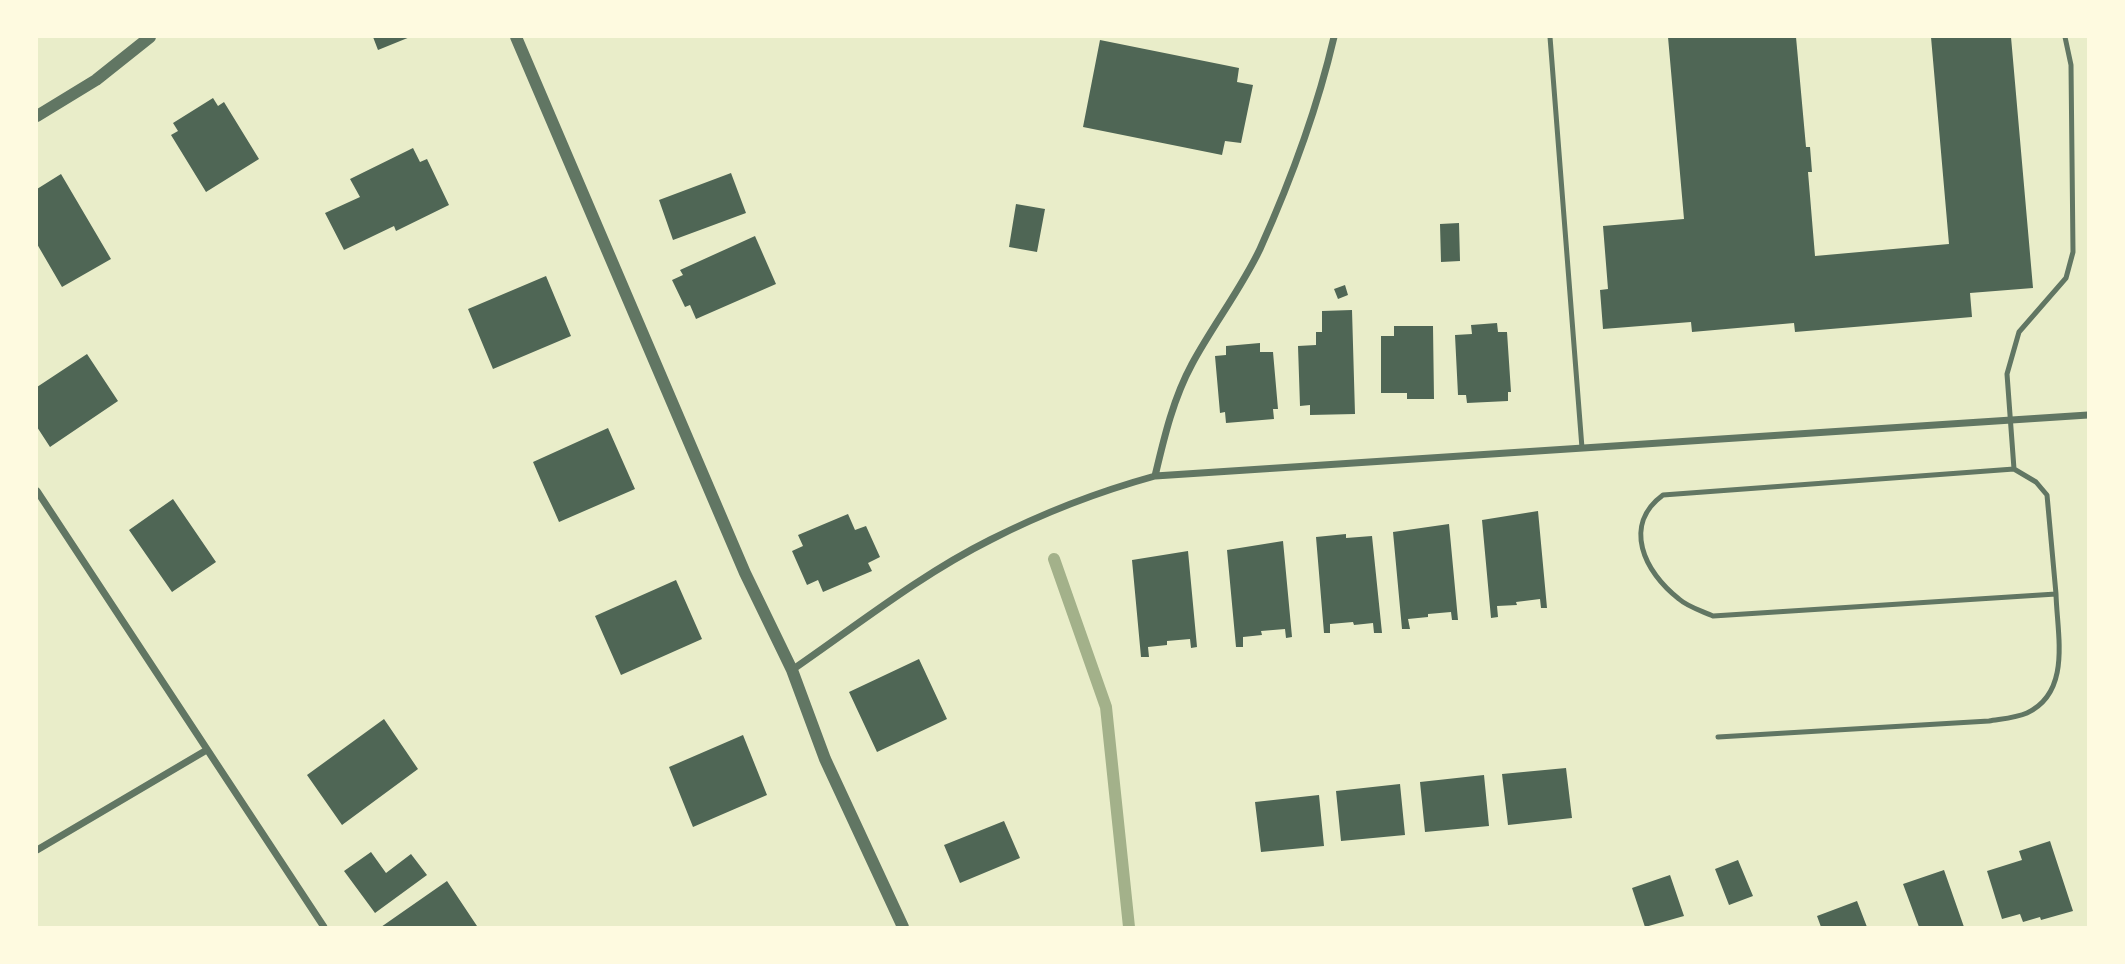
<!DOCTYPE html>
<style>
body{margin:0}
#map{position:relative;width:2125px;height:964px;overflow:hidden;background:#e9edc9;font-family:"Space Grotesk",sans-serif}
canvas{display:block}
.frame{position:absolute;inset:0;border:38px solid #fefae0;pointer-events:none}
</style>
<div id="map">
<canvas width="2125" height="964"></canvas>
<div class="frame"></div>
</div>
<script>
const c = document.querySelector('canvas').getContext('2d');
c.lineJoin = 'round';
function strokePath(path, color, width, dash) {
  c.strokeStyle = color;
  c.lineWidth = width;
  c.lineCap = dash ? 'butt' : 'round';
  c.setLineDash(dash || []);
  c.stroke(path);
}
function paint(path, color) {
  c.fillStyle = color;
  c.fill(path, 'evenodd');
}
const stream = new Path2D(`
 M 1054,559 L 1106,707 L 1129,927`);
const building = new Path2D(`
 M 373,37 L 410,37 L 378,50 Z
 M 1668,37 L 1796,37 L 1806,147 L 1810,147 L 1812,172 L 1808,172 L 1815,256 L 1949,244 L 1931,37 L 2011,37 L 2033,288 L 1970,293 L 1972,317 L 1795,332 L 1794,323 L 1692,332 L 1691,322 L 1603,329 L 1600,290 L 1608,289 L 1603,226 L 1684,219 Z
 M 1100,40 L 1239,68 L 1237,82 L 1253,85 L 1241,143 L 1225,141 L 1222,155 L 1083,127 Z
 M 213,98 L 218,106 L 224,102 L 259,159 L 206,192 L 171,135 L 178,131 L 173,123 Z
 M 413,148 L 420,162 L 427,159 L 449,205 L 396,231 L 394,226 L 344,250 L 325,213 L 360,197 L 350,179 Z
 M 731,173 L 746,213 L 673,240 L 659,200 Z
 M 61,174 L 111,259 L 62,287 L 37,244 L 37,189 Z
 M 1016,204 L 1045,209 L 1037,252 L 1009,247 Z
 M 1459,223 L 1460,261 L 1441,262 L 1440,224 Z
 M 755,236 L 776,284 L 696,319 L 690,305 L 685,307 L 672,280 L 683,275 L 680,270 Z
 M 546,276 L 571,336 L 493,369 L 468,309 Z
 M 1345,285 L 1348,295 L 1338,299 L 1334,289 Z
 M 1352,310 L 1355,414 L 1310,415 L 1310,405 L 1300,406 L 1298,346 L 1316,345 L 1316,332 L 1322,332 L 1322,311 Z
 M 1497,323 L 1498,332 L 1507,332 L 1511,392 L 1508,392 L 1508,401 L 1467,403 L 1466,395 L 1458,395 L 1455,335 L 1472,334 L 1471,325 Z
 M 1394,326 L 1433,326 L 1434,399 L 1407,399 L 1407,393 L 1381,393 L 1381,336 L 1394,336 Z
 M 1260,343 L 1260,352 L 1273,352 L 1278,409 L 1273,409 L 1274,419 L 1226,423 L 1225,412 L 1220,413 L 1215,356 L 1226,355 L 1226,346 Z
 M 87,354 L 118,401 L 50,447 L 37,427 L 37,387 Z
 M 608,428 L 635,489 L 559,522 L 533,462 Z
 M 173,499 L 216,562 L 172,592 L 129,530 Z
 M 1538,511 L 1547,608 L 1541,608 L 1540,599 L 1516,602 L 1517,605 L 1497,606 L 1498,617 L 1491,618 L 1482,520 Z
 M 848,514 L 855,530 L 866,526 L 880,557 L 868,563 L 872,571 L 823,592 L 818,580 L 807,585 L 792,551 L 803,546 L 798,535 Z
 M 1449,524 L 1458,620 L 1452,620 L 1451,612 L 1428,614 L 1428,617 L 1408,619 L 1410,629 L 1402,629 L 1393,532 Z
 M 1346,534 L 1346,538 L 1372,536 L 1382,633 L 1374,633 L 1373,623 L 1354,625 L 1353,622 L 1330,624 L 1330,633 L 1324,633 L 1316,537 Z
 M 1283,541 L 1292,637 L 1286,638 L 1285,629 L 1261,631 L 1262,635 L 1243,637 L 1243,647 L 1236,647 L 1227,550 Z
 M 1188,551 L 1197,647 L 1191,648 L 1190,639 L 1167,641 L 1167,645 L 1148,647 L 1149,657 L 1141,657 L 1132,560 Z
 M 676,580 L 702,639 L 621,675 L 595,616 Z
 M 919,659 L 947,719 L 877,752 L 849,692 Z
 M 384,719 L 418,769 L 342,825 L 307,775 Z
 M 743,735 L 767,795 L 693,827 L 669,767 Z
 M 1566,768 L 1572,818 L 1508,825 L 1502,774 Z
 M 1484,775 L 1489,826 L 1425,832 L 1420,782 Z
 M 1400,784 L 1405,835 L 1341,841 L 1336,791 Z
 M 1319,795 L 1324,846 L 1261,852 L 1255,802 Z
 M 1004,821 L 1020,858 L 960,883 L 944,845 Z
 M 2050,841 L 2073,911 L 2041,920 L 2040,917 L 2023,922 L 2020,914 L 2002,919 L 1987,871 L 2022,860 L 2019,851 Z
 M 371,852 L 386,873 L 411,854 L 427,875 L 375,913 L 344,871 Z
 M 1738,860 L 1753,896 L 1729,905 L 1715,869 Z
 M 1944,870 L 1964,927 L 1919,927 L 1903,884 Z
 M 1670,875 L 1684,916 L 1645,927 L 1632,888 Z
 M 447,881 L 477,926 L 475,927 L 381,927 Z
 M 1857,901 L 1867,927 L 1821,927 L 1817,916 Z`);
const service = new Path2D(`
 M 1550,37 L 1582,448
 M 2014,469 L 2036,482 L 2047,495 L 2056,594 L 1713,616 C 1702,611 1688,607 1679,599 C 1644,572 1622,525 1663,495 L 2014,469 L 2007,374 L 2019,332 L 2066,278 L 2073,252 L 2071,65 L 2065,37
 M 1718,737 L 1989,721 C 2000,719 2016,718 2027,713 C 2072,692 2057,634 2056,594`);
const minor = new Path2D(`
 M 1155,476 C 1164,438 1173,399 1192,364 C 1213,325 1241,289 1260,249 C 1291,180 1317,110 1334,37
 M 37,491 L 324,927
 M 792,670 C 856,626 920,575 990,540 C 1043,513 1097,492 1155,476 L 2088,415
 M 37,850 L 205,751`);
const tertiary = new Path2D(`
 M 516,37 L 745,573 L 792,670 L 825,759 L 903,927
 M 37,116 L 96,80 L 150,37`);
strokePath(stream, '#a3b18a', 12);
paint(building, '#4f6655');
strokePath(service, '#617663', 5);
strokePath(minor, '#617663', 7);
strokePath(tertiary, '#617663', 12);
</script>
